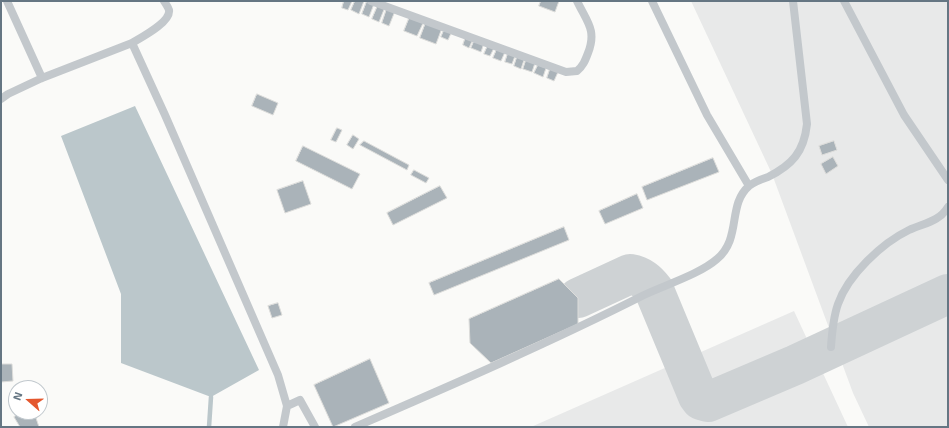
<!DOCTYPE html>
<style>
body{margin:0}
#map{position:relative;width:949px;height:428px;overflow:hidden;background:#fafaf8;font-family:"Exo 2",sans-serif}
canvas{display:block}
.frame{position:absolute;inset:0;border:2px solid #657683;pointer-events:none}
.north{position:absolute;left:8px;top:380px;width:40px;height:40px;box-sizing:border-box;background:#fff;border:1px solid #c1c8cd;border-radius:50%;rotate:290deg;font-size:11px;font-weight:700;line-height:16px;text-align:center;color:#657683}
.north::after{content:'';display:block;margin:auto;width:14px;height:18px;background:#e4572e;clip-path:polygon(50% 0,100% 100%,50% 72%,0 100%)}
</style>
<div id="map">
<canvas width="949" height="428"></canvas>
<div class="frame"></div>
<div class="north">N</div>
</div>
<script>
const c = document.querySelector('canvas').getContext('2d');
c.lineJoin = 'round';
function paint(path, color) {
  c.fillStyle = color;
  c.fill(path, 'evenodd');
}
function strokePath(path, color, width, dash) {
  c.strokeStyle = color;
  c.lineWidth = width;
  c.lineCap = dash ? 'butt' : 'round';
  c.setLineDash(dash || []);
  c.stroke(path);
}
const built = new Path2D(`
 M 691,1 L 948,1 L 948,427 L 869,427 L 853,393 L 772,174 Z
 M 794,311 L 848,427 L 531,427 Z`);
const water = new Path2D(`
 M 135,106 L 259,370 L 211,397 L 121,363 L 121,294 L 61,136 Z`);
const stream = new Path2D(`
 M 209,427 L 211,397`);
const taxiway = new Path2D(`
 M 578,298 L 630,274 C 641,276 647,281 654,290 L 698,396 L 701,400 L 708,402 L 795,365 L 948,294`);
const building = new Path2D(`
 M 344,1 L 352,1 L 348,10 L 342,8 Z
 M 355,1 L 364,1 L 359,14 L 351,10 Z
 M 367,1 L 374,4 L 369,17 L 362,14 Z
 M 541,1 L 559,1 L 555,12 L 539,6 Z
 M 378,5 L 385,7 L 379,22 L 372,19 Z
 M 387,8 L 395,11 L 389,26 L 382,23 Z
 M 410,16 L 424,21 L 417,36 L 404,31 Z
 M 426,22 L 442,28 L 436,44 L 420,38 Z
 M 445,28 L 452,31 L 448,40 L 441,37 Z
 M 466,36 L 473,39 L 469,48 L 463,45 Z
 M 475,39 L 484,43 L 481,52 L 471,48 Z
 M 488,45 L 494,48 L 490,56 L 484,54 Z
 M 497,49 L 505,52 L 501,61 L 493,58 Z
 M 508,53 L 515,56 L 512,64 L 505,62 Z
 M 517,57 L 524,60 L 521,69 L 514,66 Z
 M 526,60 L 535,63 L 532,72 L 523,69 Z
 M 538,65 L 546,68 L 543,77 L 534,73 Z
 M 550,69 L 558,72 L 554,81 L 547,78 Z
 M 257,94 L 278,103 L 273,115 L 252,106 Z
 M 337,128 L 342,130 L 336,142 L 331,140 Z
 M 353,135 L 359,139 L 353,149 L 347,145 Z
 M 364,141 L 409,165 L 407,170 L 360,145 Z
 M 834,141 L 837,150 L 822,155 L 819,146 Z
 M 303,146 L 360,174 L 352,189 L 296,161 Z
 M 833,157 L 838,166 L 826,174 L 821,164 Z
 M 713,158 L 719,172 L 647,200 L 642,187 Z
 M 414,170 L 429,178 L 426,183 L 411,175 Z
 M 303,181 L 311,204 L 285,213 L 277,190 Z
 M 440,186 L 447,198 L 393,225 L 387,213 Z
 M 637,194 L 643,208 L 605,224 L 599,211 Z
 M 564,227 L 569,240 L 434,295 L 429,283 Z
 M 559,279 L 578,298 L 578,324 L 491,363 L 470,343 L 469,319 Z
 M 278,303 L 282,315 L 272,318 L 268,306 Z
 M 370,359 L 389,403 L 333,427 L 314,385 Z
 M 1,364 L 12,364 L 13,381 L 1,382 Z
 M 16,391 L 16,408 L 10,394 Z
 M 22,412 L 34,412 L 39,427 L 20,427 L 14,417 Z`);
const lane = new Path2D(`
 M 7,1 L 42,78
 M 371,1 L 566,72 L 577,71 C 583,66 585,61 588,53 C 597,30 587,22 577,1
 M 652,1 L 707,115 L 749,186
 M 844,1 L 904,115 L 948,180
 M 132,43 C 142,37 171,22 169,10 C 168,7 166,4 164,1
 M 1,99 L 8,94 L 42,78 L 132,43 L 165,115 L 278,375 L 287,406 L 283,427
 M 831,347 C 832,332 833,318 838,304 C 848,275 882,243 909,230 C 924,223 939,222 948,207
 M 287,406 L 300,400 L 315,427
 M 355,427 C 452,385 549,343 644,295 C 665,285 700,274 717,259 C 742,238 727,205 749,186 C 754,182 762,179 768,177 C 792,165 804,152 807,124 L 793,1`);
paint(built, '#e8e9e9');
paint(water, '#bbc7cb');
strokePath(stream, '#bbc7cb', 4.5);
strokePath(taxiway, '#ced2d4', 40);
paint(building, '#aab3b9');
strokePath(building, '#dcdcda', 1);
strokePath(lane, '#c3c8cc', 8);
</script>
